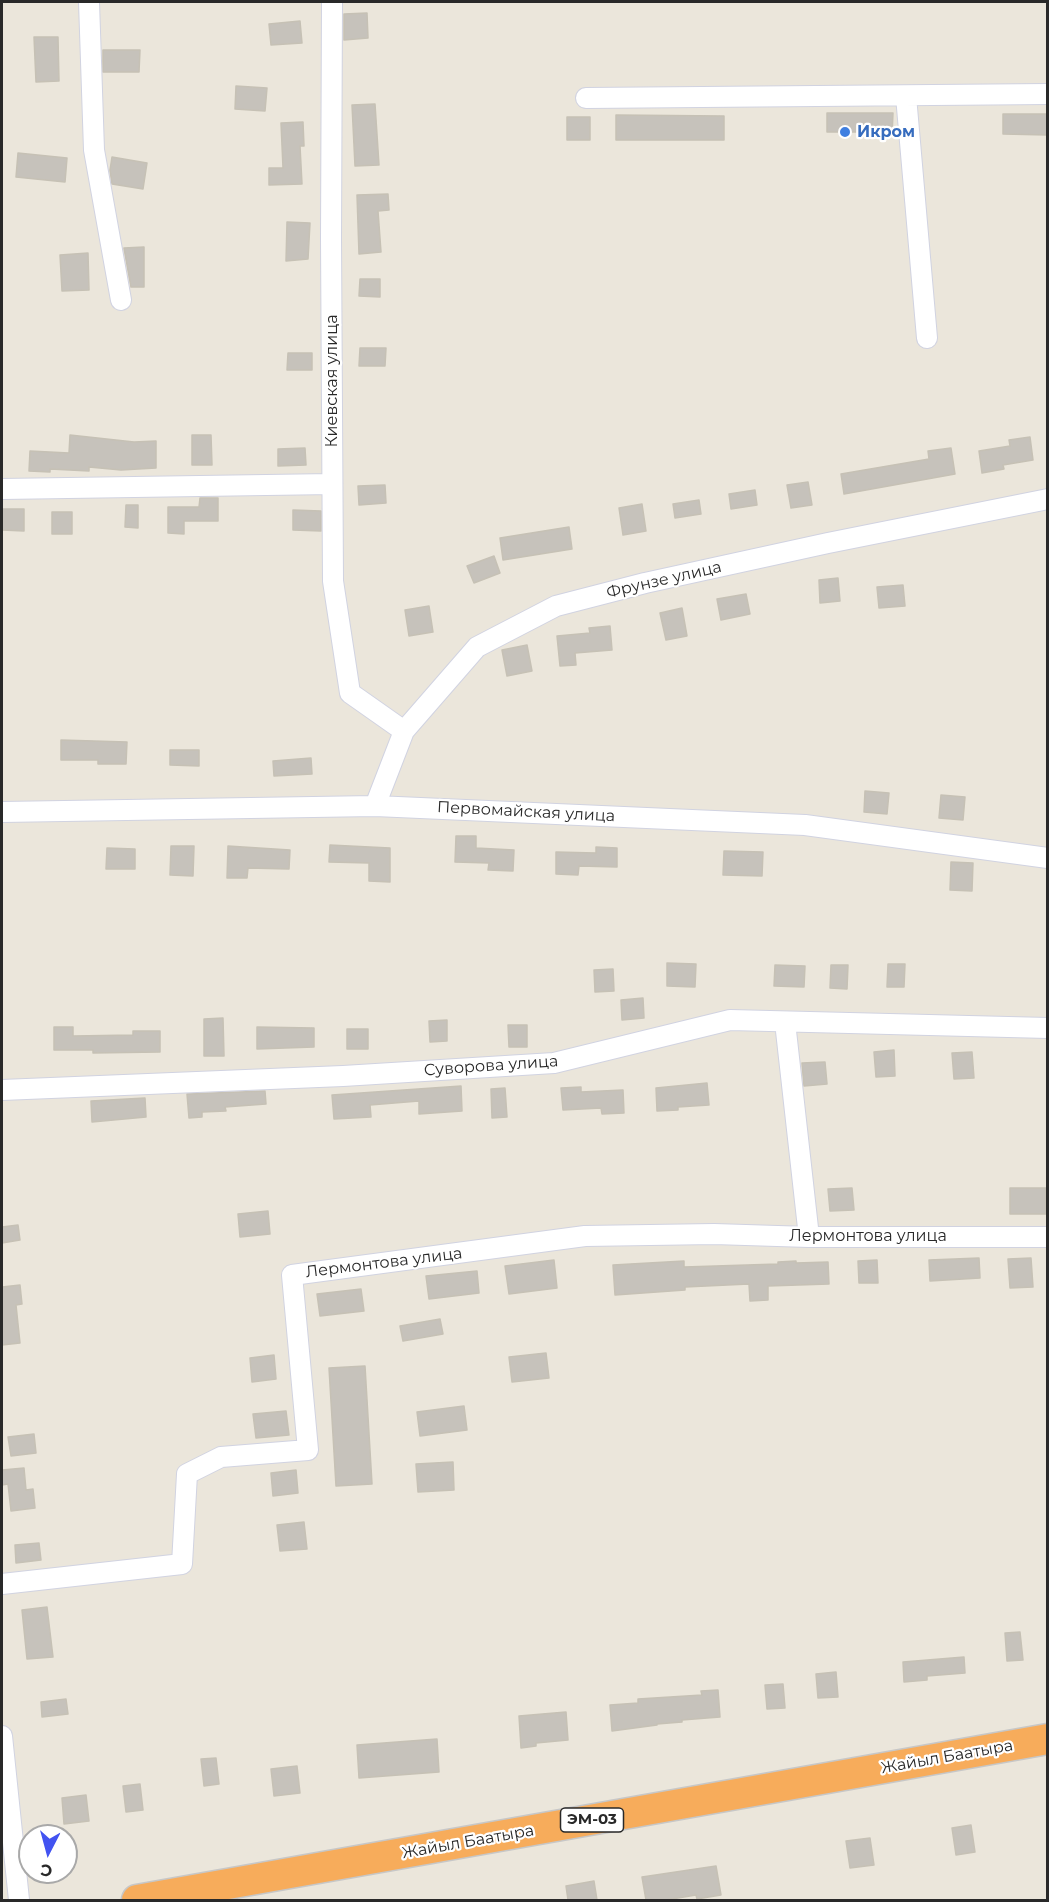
<!DOCTYPE html>
<meta charset="utf-8">
<style>
body{margin:0}
#map{position:relative;width:1049px;height:1902px;overflow:hidden;background:#ebe6db;font-family:Montserrat,sans-serif}
canvas{display:block}
.frame{position:absolute;inset:0;border:3px solid #292929;pointer-events:none}
.north{position:absolute;left:18px;top:1824px;width:60px;height:60px;box-sizing:border-box;background:#fff;border:2px solid #a9a9a9;border-radius:50%;rotate:186deg;font-size:16px;font-weight:700;line-height:24px;text-align:center;color:#292929}
.north::after{content:'';display:block;margin:auto;width:21px;height:27px;background:#4253f1;clip-path:polygon(50% 0,100% 100%,50% 72%,0 100%)}
</style>
<div id="map">
<canvas width="1049" height="1902"></canvas>
<div class="frame"></div>
<div class="north">С</div>
</div>
<script>
const c = document.querySelector('canvas').getContext('2d');
c.lineJoin = 'round';
function paint(path, color) {
  c.fillStyle = color;
  c.fill(path, 'evenodd');
}
function strokePath(path, color, width, dash) {
  c.strokeStyle = color;
  c.lineWidth = width;
  c.lineCap = dash ? 'butt' : 'round';
  c.setLineDash(dash || []);
  c.stroke(path);
}
function label(font, color, halo, rows, align = 'center') {
  c.font = font + ' Montserrat,sans-serif';
  c.lineWidth = 4.5;
  c.setLineDash([]);
  c.textBaseline = 'middle';
  c.strokeStyle = halo;
  c.fillStyle = color;
  for (const [text, x, y, turn = 0] of rows) {
    c.save();
    c.translate(x, y);
    c.rotate((+turn || 0) * Math.PI / 180);
    c.textAlign = isNaN(turn) ? turn : align;
    if (halo) c.strokeText(text, 0, 0);
    c.fillText(text, 0, 0);
    c.restore();
  }
}
const building = new Path2D(`
 M 367,13 L 368,38 L 344,40 L 344,14 Z
 M 300,21 L 302,43 L 271,45 L 269,24 Z
 M 34,37 L 58,37 L 59,81 L 36,82 Z
 M 103,50 L 140,50 L 139,72 L 103,72 Z
 M 236,86 L 267,88 L 265,111 L 235,109 Z
 M 375,104 L 379,165 L 355,166 L 352,105 Z
 M 827,113 L 893,113 L 892,136 L 872,136 L 872,132 L 827,132 Z
 M 1003,114 L 1047,114 L 1047,135 L 1003,134 Z
 M 616,115 L 724,116 L 724,140 L 616,140 Z
 M 567,117 L 590,117 L 590,140 L 567,140 Z
 M 303,122 L 304,146 L 300,146 L 302,184 L 269,185 L 269,168 L 283,168 L 281,123 Z
 M 18,153 L 67,158 L 65,182 L 16,177 Z
 M 112,157 L 147,163 L 143,189 L 112,184 L 110,170 Z
 M 388,194 L 389,210 L 378,211 L 381,252 L 359,254 L 357,195 Z
 M 287,222 L 310,223 L 308,259 L 286,261 Z
 M 144,247 L 144,287 L 131,287 L 124,248 Z
 M 88,253 L 89,290 L 62,291 L 60,255 Z
 M 360,279 L 380,279 L 380,297 L 359,296 Z
 M 360,348 L 386,348 L 385,366 L 359,366 Z
 M 288,353 L 312,353 L 312,370 L 287,370 Z
 M 70,435 L 134,442 L 156,441 L 156,468 L 121,470 L 89,467 L 89,471 L 50,469 L 50,472 L 29,471 L 30,451 L 69,453 Z
 M 192,435 L 211,435 L 212,465 L 192,465 Z
 M 1030,437 L 1033,460 L 1003,465 L 1004,469 L 982,473 L 979,451 L 1010,446 L 1009,440 Z
 M 305,448 L 306,465 L 278,466 L 278,449 Z
 M 951,448 L 955,474 L 844,494 L 841,474 L 929,459 L 928,451 Z
 M 808,482 L 812,505 L 791,508 L 787,485 Z
 M 385,485 L 386,503 L 359,505 L 358,486 Z
 M 755,490 L 757,505 L 731,509 L 729,494 Z
 M 200,498 L 218,498 L 218,521 L 184,521 L 184,534 L 168,533 L 168,507 L 199,507 Z
 M 699,500 L 701,514 L 675,518 L 673,504 Z
 M 642,504 L 646,531 L 623,535 L 619,508 Z
 M 126,505 L 138,505 L 138,528 L 125,527 Z
 M 2,509 L 24,509 L 24,531 L 2,530 Z
 M 293,510 L 321,511 L 321,531 L 293,530 Z
 M 52,512 L 72,512 L 72,534 L 52,534 Z
 M 569,527 L 572,549 L 503,560 L 500,538 Z
 M 494,556 L 500,573 L 474,583 L 467,566 Z
 M 838,578 L 840,601 L 820,603 L 819,580 Z
 M 903,585 L 905,606 L 879,608 L 877,587 Z
 M 746,594 L 750,614 L 721,620 L 717,599 Z
 M 429,606 L 433,632 L 409,636 L 405,610 Z
 M 682,608 L 687,636 L 666,640 L 660,613 Z
 M 610,626 L 612,650 L 575,653 L 576,665 L 560,666 L 557,636 L 590,633 L 589,628 Z
 M 527,645 L 532,671 L 507,676 L 502,650 Z
 M 61,740 L 127,742 L 126,764 L 98,764 L 98,760 L 61,760 Z
 M 170,750 L 199,750 L 199,766 L 170,765 Z
 M 311,758 L 312,774 L 274,776 L 273,761 Z
 M 865,791 L 889,793 L 887,814 L 864,812 Z
 M 941,795 L 965,797 L 963,820 L 939,818 Z
 M 456,836 L 476,836 L 476,848 L 514,850 L 513,871 L 488,870 L 489,863 L 455,862 Z
 M 330,845 L 390,848 L 390,882 L 369,881 L 369,863 L 329,862 Z
 M 171,846 L 194,846 L 193,876 L 170,875 Z
 M 228,846 L 290,850 L 289,869 L 248,868 L 247,878 L 227,878 Z
 M 596,847 L 617,848 L 617,867 L 579,866 L 578,875 L 556,874 L 556,852 L 596,853 Z
 M 107,848 L 135,849 L 135,869 L 106,869 Z
 M 724,851 L 763,852 L 762,876 L 723,875 Z
 M 951,862 L 973,863 L 972,891 L 950,890 Z
 M 667,963 L 696,964 L 695,987 L 667,986 Z
 M 888,964 L 905,964 L 904,987 L 887,987 Z
 M 775,965 L 805,966 L 804,987 L 774,986 Z
 M 831,965 L 848,965 L 847,989 L 830,988 Z
 M 613,969 L 614,991 L 595,992 L 594,970 Z
 M 643,998 L 644,1018 L 622,1020 L 621,1000 Z
 M 223,1018 L 224,1056 L 204,1056 L 204,1019 Z
 M 447,1020 L 447,1041 L 430,1042 L 429,1021 Z
 M 508,1025 L 527,1025 L 527,1047 L 509,1047 Z
 M 54,1027 L 73,1027 L 73,1036 L 133,1035 L 133,1031 L 160,1031 L 160,1052 L 93,1053 L 93,1050 L 54,1050 Z
 M 257,1027 L 314,1028 L 314,1047 L 257,1049 Z
 M 347,1029 L 368,1029 L 368,1049 L 347,1049 Z
 M 894,1050 L 895,1076 L 876,1077 L 874,1052 Z
 M 972,1052 L 974,1078 L 954,1079 L 952,1053 Z
 M 825,1062 L 827,1084 L 804,1086 L 802,1063 Z
 M 707,1083 L 709,1105 L 678,1107 L 678,1110 L 657,1111 L 656,1088 Z
 M 461,1086 L 462,1111 L 419,1114 L 419,1101 L 370,1105 L 371,1117 L 334,1119 L 332,1095 Z
 M 581,1087 L 581,1092 L 623,1090 L 624,1113 L 602,1114 L 601,1108 L 563,1110 L 561,1088 Z
 M 505,1088 L 507,1117 L 492,1118 L 491,1089 Z
 M 265,1091 L 266,1104 L 225,1107 L 226,1111 L 202,1112 L 202,1117 L 189,1118 L 187,1094 Z
 M 145,1098 L 146,1117 L 92,1122 L 91,1101 Z
 M 852,1188 L 854,1210 L 830,1211 L 828,1189 Z
 M 1010,1188 L 1046,1188 L 1046,1214 L 1010,1214 Z
 M 268,1211 L 270,1234 L 240,1237 L 238,1214 Z
 M 18,1225 L 20,1240 L 2,1243 L 2,1227 Z
 M 979,1258 L 980,1278 L 930,1281 L 929,1260 Z
 M 1031,1258 L 1033,1287 L 1010,1288 L 1008,1259 Z
 M 554,1260 L 557,1288 L 509,1294 L 505,1266 Z
 M 877,1260 L 878,1283 L 859,1283 L 858,1261 Z
 M 684,1261 L 684,1267 L 778,1264 L 778,1262 L 796,1261 L 796,1263 L 828,1262 L 829,1284 L 768,1286 L 768,1300 L 750,1301 L 749,1284 L 685,1287 L 685,1290 L 615,1295 L 613,1265 Z
 M 477,1271 L 479,1293 L 429,1299 L 426,1276 Z
 M 20,1285 L 22,1304 L 16,1305 L 20,1343 L 2,1345 L 2,1287 Z
 M 361,1289 L 364,1311 L 320,1316 L 317,1294 Z
 M 440,1319 L 443,1334 L 403,1341 L 400,1326 Z
 M 546,1353 L 549,1378 L 512,1382 L 509,1357 Z
 M 274,1355 L 276,1379 L 252,1382 L 250,1358 Z
 M 365,1366 L 372,1484 L 336,1486 L 329,1368 Z
 M 464,1406 L 467,1430 L 420,1436 L 417,1412 Z
 M 286,1411 L 289,1435 L 256,1438 L 253,1414 Z
 M 34,1434 L 36,1453 L 11,1456 L 8,1437 Z
 M 453,1462 L 454,1490 L 418,1492 L 416,1464 Z
 M 24,1468 L 26,1490 L 33,1489 L 35,1508 L 11,1511 L 8,1484 L 2,1485 L 2,1470 Z
 M 296,1470 L 298,1493 L 273,1496 L 271,1473 Z
 M 304,1522 L 307,1549 L 280,1551 L 277,1525 Z
 M 39,1543 L 41,1560 L 16,1563 L 15,1545 Z
 M 47,1607 L 53,1657 L 27,1659 L 22,1610 Z
 M 1020,1632 L 1023,1660 L 1007,1661 L 1005,1633 Z
 M 964,1657 L 965,1673 L 927,1676 L 927,1680 L 904,1682 L 903,1662 Z
 M 836,1672 L 838,1697 L 818,1698 L 816,1674 Z
 M 783,1684 L 785,1708 L 767,1709 L 765,1685 Z
 M 718,1690 L 720,1717 L 682,1720 L 682,1722 L 657,1724 L 657,1725 L 612,1731 L 610,1705 L 638,1703 L 638,1699 L 702,1695 L 701,1691 Z
 M 66,1699 L 68,1714 L 42,1717 L 41,1702 Z
 M 566,1712 L 568,1740 L 536,1743 L 536,1746 L 521,1748 L 519,1716 Z
 M 437,1739 L 439,1772 L 359,1778 L 357,1745 Z
 M 216,1758 L 219,1784 L 204,1786 L 201,1759 Z
 M 297,1766 L 300,1793 L 274,1796 L 271,1769 Z
 M 140,1784 L 143,1810 L 126,1812 L 123,1786 Z
 M 86,1795 L 89,1821 L 64,1824 L 62,1798 Z
 M 971,1825 L 975,1852 L 956,1855 L 952,1828 Z
 M 870,1838 L 874,1865 L 850,1868 L 846,1841 Z
 M 716,1866 L 721,1895 L 697,1899 L 696,1895 L 666,1900 L 646,1900 L 642,1877 Z
 M 594,1881 L 597,1900 L 568,1900 L 566,1886 Z`);
const minor = new Path2D(`
 M 89,2 L 94,150 L 121,300
 M 332,2 L 331,238 L 333,581 L 350,693 L 404,731
 M 906,96 L 927,338
 M 586,98 L 1048,94
 M 2,489 L 332,484
 M 375,806 L 404,731 L 477,647 L 556,606 L 645,583 L 828,543 L 1048,499
 M 2,812 L 375,806 L 805,825 L 1048,858
 M 785,1022 L 809,1237
 M 2,1090 L 343,1076 L 554,1063 L 730,1020 L 1048,1028
 M 2,1584 L 182,1564 L 187,1474 L 221,1457 L 308,1450 L 292,1275 L 585,1236 L 714,1234 L 809,1237 L 1048,1237
 M 2,1736 L 19,1900`);
const highway = new Path2D(`
 M 137,1900 L 1048,1739`);
const markers = [
 [845,132,6,"#3f7fe0"]
];
const shields = [
 [592,1820,63]
];
const shieldNames = [
 ["ЭМ-03",592,1820]
];
const shopNames = [
 ["Икром",857,132]
];
const streetNames = [
 ["Киевская улица",332,381,-90],
 ["Фрунзе улица",664,580,-13],
 ["Первомайская улица",526,812,3],
 ["Суворова улица",491,1066,-4],
 ["Лермонтова улица",868,1236],
 ["Лермонтова улица",384,1263,-7],
 ["Жайыл Баатыра",947,1757,-10],
 ["Жайыл Баатыра",468,1842,-10]
];
paint(building, '#c6c2bb');
strokePath(building, '#c6c1b5', 1.5);
strokePath(minor, '#d1d3e1', 22);
strokePath(highway, '#c7c7c7', 33);
strokePath(minor, '#fff', 20);
strokePath(highway, '#f7ac5b', 30);
for (const [x, y, r, color] of markers) {
  const dot = new Path2D();
  dot.arc(x, y, r, 0, 2 * Math.PI);
  c.fillStyle = color;
  c.fill(dot);
  strokePath(dot, '#fff', 2);
}
for (const [x, y, w] of shields) {
  const box = new Path2D();
  box.roundRect(x - w / 2, y - 12, w, 24, 4.5);
  c.fillStyle = '#fff';
  c.fill(box);
  strokePath(box, '#292929', 1.5);
}
label('bold 15px', '#292929', null, shieldNames);
label('bold 16px', '#366cbe', '#fff', shopNames, 'left');
label('16px', '#292929', '#fff', streetNames);
</script>
